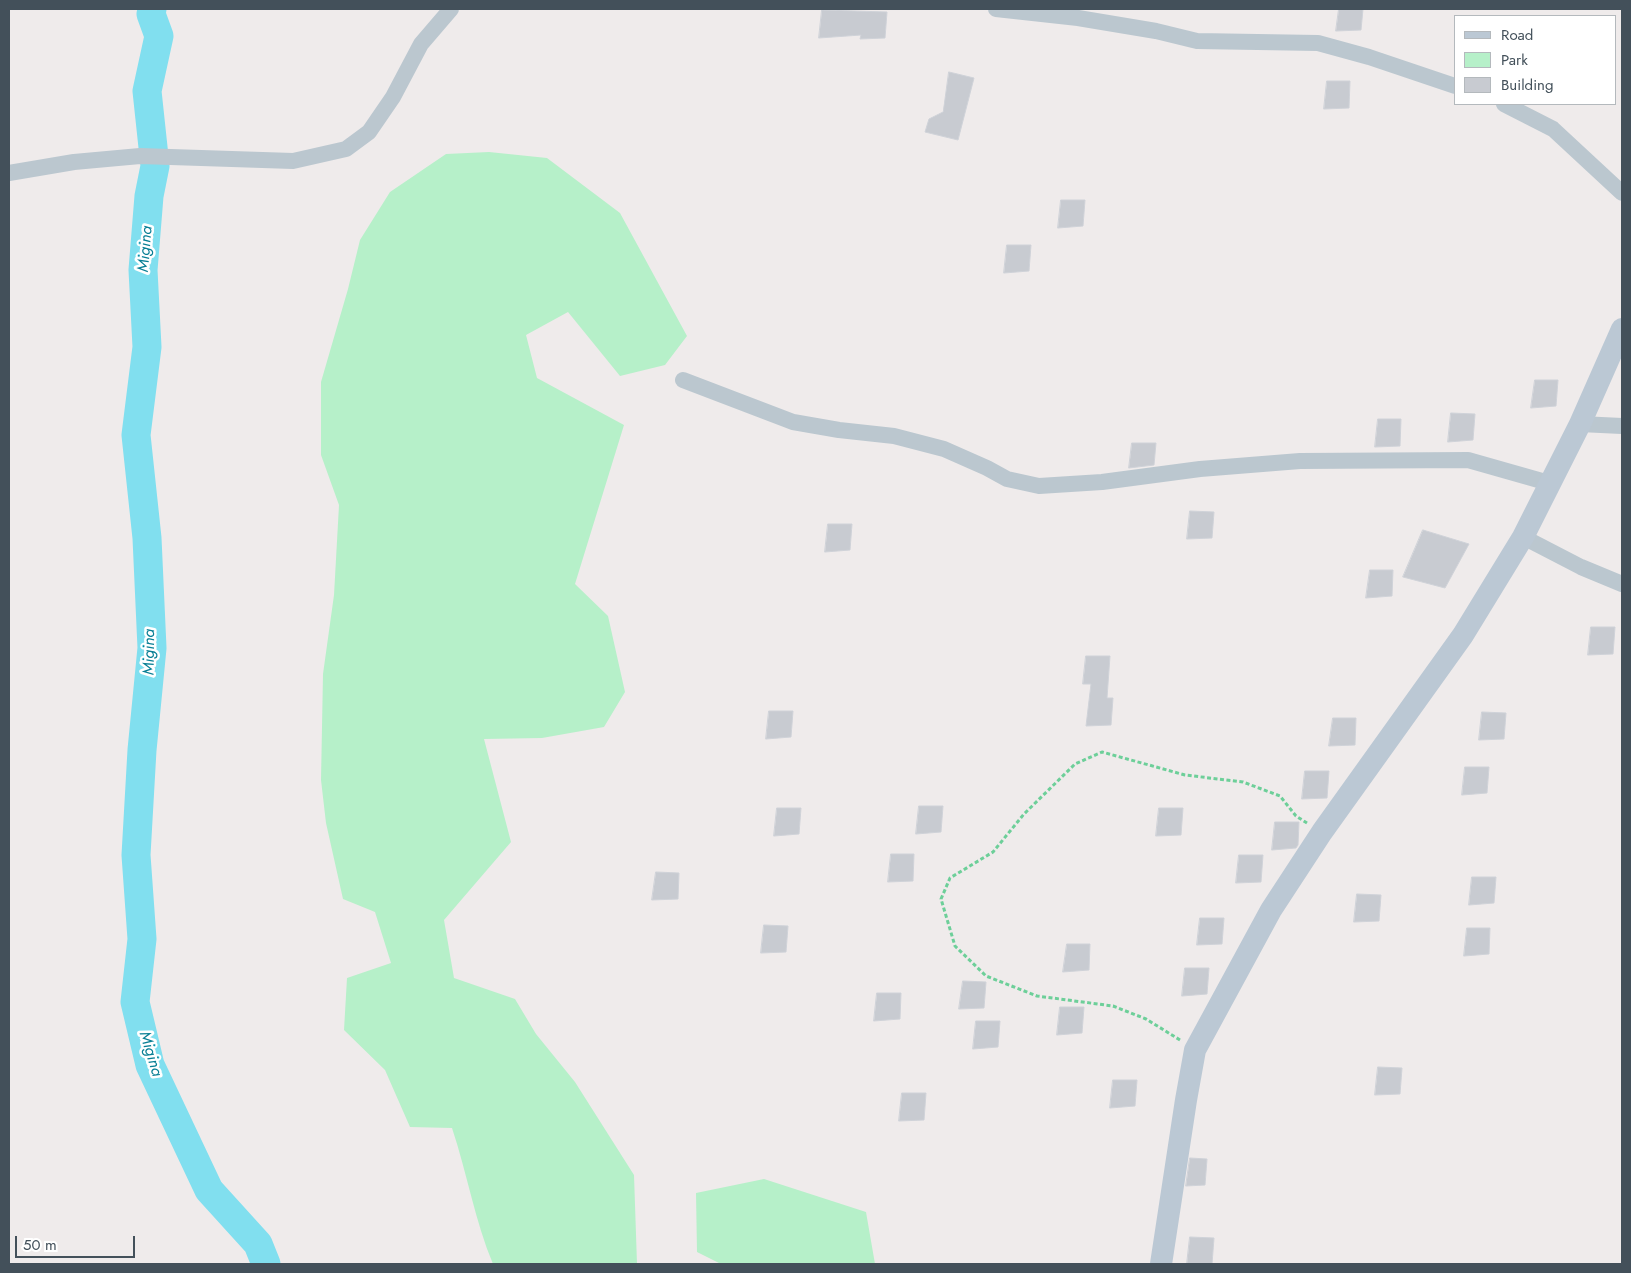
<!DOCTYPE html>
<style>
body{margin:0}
#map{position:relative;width:1631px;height:1273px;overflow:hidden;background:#efebeb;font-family:Jost,sans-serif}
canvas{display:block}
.frame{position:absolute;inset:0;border:10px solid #43505a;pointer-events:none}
.legend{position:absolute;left:1454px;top:15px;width:162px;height:90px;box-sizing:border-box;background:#fff;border:1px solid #b4b9bd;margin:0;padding:6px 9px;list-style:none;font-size:15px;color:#43505a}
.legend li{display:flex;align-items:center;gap:10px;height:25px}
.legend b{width:25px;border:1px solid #b4b9bd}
.scale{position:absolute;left:15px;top:1236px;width:120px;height:22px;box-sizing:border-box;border:2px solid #43505a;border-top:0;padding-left:6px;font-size:15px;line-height:18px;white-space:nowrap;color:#43505a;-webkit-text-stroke:4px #fff;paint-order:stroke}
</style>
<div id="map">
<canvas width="1631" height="1273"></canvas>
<div class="frame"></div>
<ul class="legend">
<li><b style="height:6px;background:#bbc8d4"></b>Road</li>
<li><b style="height:14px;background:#b6f0c9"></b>Park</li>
<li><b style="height:14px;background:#c8cbd1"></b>Building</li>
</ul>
<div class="scale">50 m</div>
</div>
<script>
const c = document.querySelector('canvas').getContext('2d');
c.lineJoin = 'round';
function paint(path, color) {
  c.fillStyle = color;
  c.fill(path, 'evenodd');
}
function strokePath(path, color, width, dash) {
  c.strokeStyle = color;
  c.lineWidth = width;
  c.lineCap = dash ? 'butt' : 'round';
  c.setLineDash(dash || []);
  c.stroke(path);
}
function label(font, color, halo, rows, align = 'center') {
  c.font = font + ' Jost,sans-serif';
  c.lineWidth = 5;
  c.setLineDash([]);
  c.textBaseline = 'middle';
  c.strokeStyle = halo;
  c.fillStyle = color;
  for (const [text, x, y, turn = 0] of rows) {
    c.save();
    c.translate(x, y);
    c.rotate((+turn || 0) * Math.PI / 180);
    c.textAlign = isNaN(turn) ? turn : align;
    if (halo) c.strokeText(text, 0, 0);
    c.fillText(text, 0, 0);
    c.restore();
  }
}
const green = new Path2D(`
 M 489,152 L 547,158 L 620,213 L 687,336 L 665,365 L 620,376 L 568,312 L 526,335 L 537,378 L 624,425 L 575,584 L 608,616 L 625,692 L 604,727 L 542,738 L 484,739 L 511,842 L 444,920 L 454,978 L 515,999 L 536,1034 L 575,1082 L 634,1175 L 637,1264 L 493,1264 C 475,1221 467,1173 452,1128 L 410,1127 L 385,1070 L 344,1030 L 347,978 L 391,963 L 375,912 L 343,899 L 326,823 L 321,780 L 323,674 L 334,595 L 339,505 L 321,455 L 321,382 L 348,289 L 360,240 L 390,192 L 446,154 Z
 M 764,1179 L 866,1212 L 875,1264 L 721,1264 L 697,1252 L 696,1193 Z`);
const river = new Path2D(`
 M 152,9 L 151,14 L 159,36 L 147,91 L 155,166 L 149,196 L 143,270 L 147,347 L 136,435 L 147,538 L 152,648 L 142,750 L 136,855 L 142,939 L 135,1002 L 150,1065 L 209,1190 L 258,1244 L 266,1264`);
const building = new Path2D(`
 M 1339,9 L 1363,9 L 1361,30 L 1336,31 Z
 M 822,10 L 887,12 L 885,38 L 860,39 L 861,35 L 819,38 Z
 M 949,72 L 974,78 L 958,140 L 925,132 L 929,119 L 943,112 Z
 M 1327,81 L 1350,81 L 1349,108 L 1324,109 Z
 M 1061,200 L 1085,200 L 1083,226 L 1058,228 Z
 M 1007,245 L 1031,245 L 1029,271 L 1004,273 Z
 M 1535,380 L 1558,380 L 1556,406 L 1531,408 Z
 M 1451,413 L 1475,414 L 1473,440 L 1448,442 Z
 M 1378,419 L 1401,419 L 1400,446 L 1375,447 Z
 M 1132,443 L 1156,443 L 1154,465 L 1129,468 Z
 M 1190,511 L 1214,512 L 1212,538 L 1187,539 Z
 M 828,524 L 852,524 L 850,550 L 825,552 Z
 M 1423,530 L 1469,544 L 1445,588 L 1403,577 Z
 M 1370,570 L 1393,570 L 1392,596 L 1366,598 Z
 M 1591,627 L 1615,627 L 1613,654 L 1588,655 Z
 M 1086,656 L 1110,656 L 1107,698 L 1113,698 L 1111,725 L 1086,726 L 1091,684 L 1083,684 Z
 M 769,711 L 793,711 L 791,737 L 766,739 Z
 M 1482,712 L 1506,713 L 1504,739 L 1479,740 Z
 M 1333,718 L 1356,718 L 1355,745 L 1329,746 Z
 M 1465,767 L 1489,767 L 1487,793 L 1462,795 Z
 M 1305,771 L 1329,771 L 1327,798 L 1302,799 Z
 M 919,806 L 943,806 L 941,832 L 916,834 Z
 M 777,808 L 801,808 L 799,834 L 774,836 Z
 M 1159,808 L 1183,808 L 1181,835 L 1156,836 Z
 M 1275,822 L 1299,822 L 1298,845 L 1296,848 L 1272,850 Z
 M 891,854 L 914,854 L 913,881 L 888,882 Z
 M 1239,855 L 1263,855 L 1261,882 L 1236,883 Z
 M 656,872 L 679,873 L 678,899 L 652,900 Z
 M 1472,877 L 1496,877 L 1494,903 L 1469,905 Z
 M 1357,894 L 1381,895 L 1379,921 L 1354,922 Z
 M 1200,918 L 1224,918 L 1222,944 L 1197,945 Z
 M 764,925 L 788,926 L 786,952 L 761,953 Z
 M 1467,928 L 1490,928 L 1489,954 L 1464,956 Z
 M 1067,944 L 1090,944 L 1089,970 L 1063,972 Z
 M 1185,968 L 1209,968 L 1207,994 L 1182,996 Z
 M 963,981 L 986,982 L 984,1008 L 959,1009 Z
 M 877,993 L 901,993 L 900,1019 L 874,1021 Z
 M 1060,1007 L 1084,1007 L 1082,1033 L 1057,1035 Z
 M 976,1021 L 1000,1021 L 998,1047 L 973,1049 Z
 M 1378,1067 L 1402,1068 L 1400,1094 L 1375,1095 Z
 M 1113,1080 L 1137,1080 L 1135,1106 L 1110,1108 Z
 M 902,1093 L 926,1093 L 924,1120 L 899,1121 Z
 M 1190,1158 L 1207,1159 L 1205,1185 L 1186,1186 Z
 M 1190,1237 L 1214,1238 L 1212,1264 L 1187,1264 Z`);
const path = new Path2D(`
 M 1180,1040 L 1146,1019 L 1113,1006 L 1037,996 L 986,976 L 955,946 L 941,899 L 950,878 L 993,852 L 1024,814 L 1075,764 L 1102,752 L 1185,775 L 1243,782 L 1280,796 L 1296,816 L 1307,823`);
const street = new Path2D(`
 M 996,9 L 1078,18 L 1156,31 L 1197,41 L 1318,43 L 1369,57 L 1455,86
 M 1504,104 L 1553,129 L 1622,193
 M 9,173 L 74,162 L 140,156 L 293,161 L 346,149 L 369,132 L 393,97 L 421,44 L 451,9
 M 683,380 L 793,422 L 839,430 L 894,436 L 944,449 L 987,468 L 1007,479 L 1039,486 L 1102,482 L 1200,469 L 1300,461 L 1468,460 L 1549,483
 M 1580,424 L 1622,426
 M 1523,537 L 1581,567 L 1622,584`);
const secondary = new Path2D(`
 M 1161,1264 L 1186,1100 L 1195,1050 L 1271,910 L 1322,832 L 1463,635 L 1523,537 L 1580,424 L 1622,329`);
const waterNames = [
 ["Migina",146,249,-85],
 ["Migina",150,652,-89],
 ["Migina",150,1054,73]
];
paint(green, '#b6f0c9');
strokePath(river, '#81dfef', 29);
paint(building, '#c8cbd1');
strokePath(building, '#cfd2d8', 1);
strokePath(path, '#6dcf99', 3, [4, 2.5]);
strokePath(street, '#bbc7cf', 16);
strokePath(secondary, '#bbc8d4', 22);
label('italic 16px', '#077e94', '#fff', waterNames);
</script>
